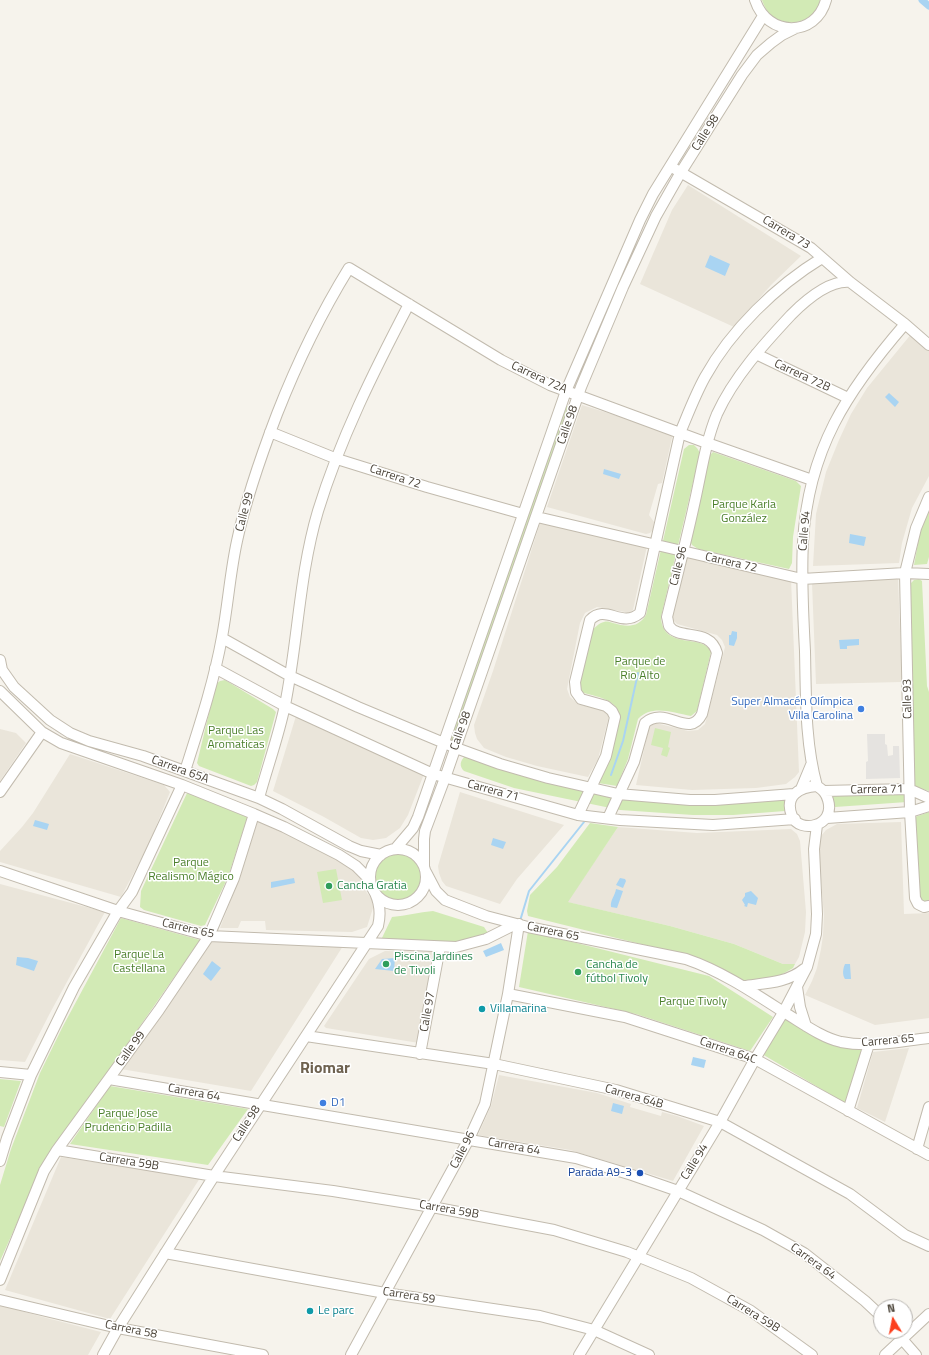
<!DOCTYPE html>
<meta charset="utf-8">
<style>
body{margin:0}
#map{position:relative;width:929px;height:1355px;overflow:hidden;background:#f6f3ec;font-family:"Titillium Web",sans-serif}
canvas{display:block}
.north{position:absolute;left:873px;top:1299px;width:40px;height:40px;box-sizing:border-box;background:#fff;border:1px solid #b7b4b0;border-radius:50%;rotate:350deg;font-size:11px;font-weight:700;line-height:16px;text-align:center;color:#4b4439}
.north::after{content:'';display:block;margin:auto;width:14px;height:18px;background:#fc3f1d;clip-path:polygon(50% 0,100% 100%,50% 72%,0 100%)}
</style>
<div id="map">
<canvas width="929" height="1355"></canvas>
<div class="north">N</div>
</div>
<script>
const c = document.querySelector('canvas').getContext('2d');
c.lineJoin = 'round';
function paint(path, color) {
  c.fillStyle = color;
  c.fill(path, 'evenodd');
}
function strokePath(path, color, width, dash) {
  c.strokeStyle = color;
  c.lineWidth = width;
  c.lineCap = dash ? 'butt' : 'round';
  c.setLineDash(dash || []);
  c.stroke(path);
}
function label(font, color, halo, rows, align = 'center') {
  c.font = font + ' "Titillium Web",sans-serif';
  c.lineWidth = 3;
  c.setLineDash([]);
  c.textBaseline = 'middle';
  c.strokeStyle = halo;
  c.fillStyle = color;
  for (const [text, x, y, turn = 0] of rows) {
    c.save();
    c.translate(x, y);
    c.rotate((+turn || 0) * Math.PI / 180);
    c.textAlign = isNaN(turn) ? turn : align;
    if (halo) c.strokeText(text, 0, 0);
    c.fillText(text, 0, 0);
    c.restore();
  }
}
const residential = new Path2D(`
 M 688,185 L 801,256 L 771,285 L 734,327 L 640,284 L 672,210 Z
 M 912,333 L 929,348 L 929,476 L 912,508 L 902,543 L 899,563 L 813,566 L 816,514 L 826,472 L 839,440 L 851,414 L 867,388 Z
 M 582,405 L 673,433 L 662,483 L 658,484 L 649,515 L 654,522 L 653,530 L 650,533 L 646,534 L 547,507 Z
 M 541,520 L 647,546 L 633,610 L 628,613 L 625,612 L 597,607 L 585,613 L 580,623 L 567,689 L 570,697 L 578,704 L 605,711 L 609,716 L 598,759 L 588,777 L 537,766 L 506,757 L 484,748 L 477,739 L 475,733 L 474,725 L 493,671 Z
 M 688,556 L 791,579 L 799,772 L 795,777 L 786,784 L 756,788 L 692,790 L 636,785 L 649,728 L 652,725 L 656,723 L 688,731 L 698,730 L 705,724 L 725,647 L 722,640 L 717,635 L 677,624 L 674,621 L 672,618 Z
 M 898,578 L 902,682 L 816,684 L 812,583 Z
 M 296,716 L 424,774 L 408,815 L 400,828 L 386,838 L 373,840 L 361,838 L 324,817 L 273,791 Z
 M 0,729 L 16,733 L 26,743 L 0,781 Z
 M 70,754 L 164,785 L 170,792 L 148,846 L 121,897 L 0,862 L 0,851 L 22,827 L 33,813 Z
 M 460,792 L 564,825 L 517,879 L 500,904 L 446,886 L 442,881 L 439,873 L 438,866 Z
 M 258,820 L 353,866 L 360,875 L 367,893 L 372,899 L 373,908 L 367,927 L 352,932 L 266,930 L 265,921 L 241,921 L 238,928 L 220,928 L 241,874 Z
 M 901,822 L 904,914 L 929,913 L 929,1018 L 875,1025 L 805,995 L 812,981 L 817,968 L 821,949 L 823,935 L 824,916 L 818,844 L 821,836 L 826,830 L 837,824 Z
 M 618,827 L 697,833 L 791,829 L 797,834 L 800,841 L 806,912 L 805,932 L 799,957 L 795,964 L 783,964 L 734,944 L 670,926 L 567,902 Z
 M 0,884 L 105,912 L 50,1013 L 25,1062 L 0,1060 Z
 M 214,939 L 343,946 L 251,1091 L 121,1069 Z
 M 385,951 L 432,952 L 419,1043 L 326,1028 L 324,1026 L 369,959 Z
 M 909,1048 L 885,1122 L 857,1108 L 873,1052 Z
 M 499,1075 L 597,1093 L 631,1104 L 630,1107 L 661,1116 L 662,1112 L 677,1116 L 704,1126 L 673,1181 L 570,1150 L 478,1135 L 491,1106 Z
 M 61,1157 L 200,1178 L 110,1319 L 5,1290 Z
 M 0,1305 L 43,1317 L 101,1332 L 88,1355 L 0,1355 Z`);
const green = new Path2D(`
 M 762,0 L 820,0 C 816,22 788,29 772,16 C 767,12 764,6 762,0 Z
 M 564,405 L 568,406 L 532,517 L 453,744 L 448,742 Z
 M 689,445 L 694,445 L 697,448 L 700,453 L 661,617 C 662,651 705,633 711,652 L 697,711 L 691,716 C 673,713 652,704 638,719 L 628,759 L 617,786 L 598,783 L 620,716 C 616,698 596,697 581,692 L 578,688 L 592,631 C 595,627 599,623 604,622 C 607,621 610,622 613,623 C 627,627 638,628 646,615 L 684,449 Z
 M 713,452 L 796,481 L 801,486 L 793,537 L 792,563 L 789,569 L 698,549 L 692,545 L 690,541 L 709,456 Z
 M 929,511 L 929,557 L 927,564 L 914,565 L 920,532 Z
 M 919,579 L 922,581 L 927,686 L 929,692 L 929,791 L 915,787 L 911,666 L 911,583 L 914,580 Z
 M 225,680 L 273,709 L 276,712 L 257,782 L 254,785 L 251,786 L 199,766 L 197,763 L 216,684 L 220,681 Z
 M 655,728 L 671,732 L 668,747 L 670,748 L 667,757 L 661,755 L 663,748 L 651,745 Z
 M 465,756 L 626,796 L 785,798 L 787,802 L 787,809 L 785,811 L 733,815 L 693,815 L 620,810 L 514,788 L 464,771 C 459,766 460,761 465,756 Z
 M 907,791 L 907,802 L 835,807 L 832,793 Z
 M 187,793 L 248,815 L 228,877 L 205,925 L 201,926 L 144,910 L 140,907 L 141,891 Z
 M 929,812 L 929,903 L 924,904 L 917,893 L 915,817 Z
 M 590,823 L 618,827 L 568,902 L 670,926 L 734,944 L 783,964 L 795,964 L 793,968 L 779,976 L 744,981 L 693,957 L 528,916 L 527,911 L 530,895 L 557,867 Z
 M374 877a24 24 0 1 1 48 0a24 24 0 1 1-48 0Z
 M 336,869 L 342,900 L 323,903 L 317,872 Z
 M 433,911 L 484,927 L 488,933 L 462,941 L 450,943 L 381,940 L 392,917 C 406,916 419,912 433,911 Z
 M 121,918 L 200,940 L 43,1165 L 0,1261 L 0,1185 L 11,1149 L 40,1073 L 62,1028 Z
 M 528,931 L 709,976 L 773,1017 L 750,1051 L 636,1014 L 519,987 Z
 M 785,1018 L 864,1049 L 845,1103 L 762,1054 Z
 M 0,1079 L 21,1081 L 4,1127 L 0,1126 Z
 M 110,1086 L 248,1109 L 208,1165 L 70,1144 Z`);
const parking = new Path2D(`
 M 867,734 L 885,734 L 885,744 L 887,745 L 888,756 L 893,755 L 893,746 L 899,746 L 900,778 L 866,779 L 866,762 L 868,761 Z`);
const water = new Path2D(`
 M 710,255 L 730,264 L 725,276 L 705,267 Z
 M 889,393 L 899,402 L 895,407 L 885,397 Z
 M 604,469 L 621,474 L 619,479 L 603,474 Z
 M 850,534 L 866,537 L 864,546 L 849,543 Z
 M 732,631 L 737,632 L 737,638 L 734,646 L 729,645 L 729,635 L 731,635 Z
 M 859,639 L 859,645 L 847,646 L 847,649 L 840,649 L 839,640 Z
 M 35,820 L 49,824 L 47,830 L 33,826 Z
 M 493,838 L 506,842 L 503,849 L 491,845 Z
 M 294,878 L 295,883 L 271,888 L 271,882 Z
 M 620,878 L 625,879 L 626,881 L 623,888 L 616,885 Z
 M 616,889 L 623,891 L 617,908 L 611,907 C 610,900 615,896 616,889 Z
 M 751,891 L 758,898 L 756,905 L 748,903 L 747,907 L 744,906 L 745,905 L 742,900 L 745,896 L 745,893 Z
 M 501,943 L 504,950 L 486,957 L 483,951 Z
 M 17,957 L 28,958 L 38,961 L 34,971 L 16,965 Z
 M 395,958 L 394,971 L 375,969 L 382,959 Z
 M 212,961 L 221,968 L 211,981 L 203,974 Z
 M 845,964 L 850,964 L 851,979 L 845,979 C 842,975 843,968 845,964 Z
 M 693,1057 L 706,1060 L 704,1068 L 691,1065 Z
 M 613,1103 L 624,1106 L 622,1114 L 611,1111 Z`);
const stream = new Path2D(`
 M 611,775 L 623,741 L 638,673
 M 520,921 L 529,891 L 584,822`);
const canal = new Path2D(`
 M 922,0 L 929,6`);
const minor = new Path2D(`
 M 755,0 C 767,37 816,38 826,0
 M 675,169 L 811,248 L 850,282 L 905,324 L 929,345
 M 756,354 L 848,398
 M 270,432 L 337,459 L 427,487 L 523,514
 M 929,497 L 916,528 L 905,573 L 910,812 L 915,898 L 918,904 L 924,907 L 929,906
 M 537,517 L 802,579 L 905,573 L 929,574
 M 222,638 L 290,676 L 358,707 L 456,748 L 500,764 L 548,778 L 618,794 L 690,800 L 715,800 L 794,794
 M 0,660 L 2,670 L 14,687 L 50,720 L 70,733 L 89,741 L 143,756 L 259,798 L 282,809 L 349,846 L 361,851 L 381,855
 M 215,668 L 285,706 L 433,774 L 578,815 L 620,820 L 713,825 L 795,819
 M 0,691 L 42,732 L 61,743 L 182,785 L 254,814 L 284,827 L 339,855 L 356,866 L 370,880
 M 185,771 C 199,727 214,682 222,637 C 228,605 230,573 237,541 C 246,498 261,456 277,414 C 297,363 320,315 349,268 L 501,360 L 550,385 L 707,443 L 812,480
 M 817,786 C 805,743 806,696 805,651 C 803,614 801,578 803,542 C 808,450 847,391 905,324
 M 817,786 C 823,790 826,793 828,800 C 836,827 799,834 792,816 C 784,796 799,787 817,786 Z
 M 801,789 L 811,765
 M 824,791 L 909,789 L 929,798
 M 0,792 L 42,732
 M 259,798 C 267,768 279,735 285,705 C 298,641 299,575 318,511 C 340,439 374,371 409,304
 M 578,815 L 606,756 L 615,717 L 612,711 L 606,706 L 581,699 L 576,692 L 575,682 L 590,620 C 606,603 621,629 640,613 L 680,433 C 688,414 695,395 705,377 C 731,330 776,286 822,258
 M 608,818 L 634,762 L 645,723 C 666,705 689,740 702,714 L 717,653 C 710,627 679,641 669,626 C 668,623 668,620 667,617 C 676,580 686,542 694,505 C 701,475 705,443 717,414 C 734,377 763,345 791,315 C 805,301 829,280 850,282
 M 827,818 L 910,812 L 929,806
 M 396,848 L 413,828 L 418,817 L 566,391 L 640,220 L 653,194 L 763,16
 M370 877a28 28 0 1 1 56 0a28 28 0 1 1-56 0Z
 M 424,866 L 424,839 L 425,831 L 445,778 L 581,387 L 623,287 L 656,216 L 681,172 L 742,75 L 757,55 L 771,43 L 782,35 L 796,28
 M 0,871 L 118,911 L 209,936 L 456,947 L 486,939 L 516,924
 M 426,872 L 436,891 L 445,900 L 486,916 L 528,927 L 686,959 C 721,971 751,991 782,1011 C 801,1022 820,1037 841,1042 C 870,1048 900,1041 929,1038
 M 744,986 C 765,983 787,983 804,969
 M 797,987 L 800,1007 L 806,1026
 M 508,994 L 625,1017 L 755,1059 L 929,1155
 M 306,1036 L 494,1064 L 616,1090 L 720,1122 L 850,1194 L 905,1235 L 929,1246
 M 420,1054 L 440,947
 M 0,1072 L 31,1075
 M 109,1079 L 576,1158 L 632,1175 L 678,1191 L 763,1230 L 804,1253 L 865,1301 L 881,1316
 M 848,1111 L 869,1044
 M 917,1149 L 929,1107
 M 57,1150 L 214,1176 L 333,1191 L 432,1207 L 554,1230 L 627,1252 L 691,1278 L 751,1311 L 812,1355
 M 0,1161 L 7,1138 L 31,1075 L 74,987 L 118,911 L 132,892 L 182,785
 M 165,1253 L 385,1293 L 540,1316 L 594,1330 L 649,1355
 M 0,1280 L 44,1171 L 57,1150 L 159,1010 L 209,936 L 234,878 L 254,814
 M 0,1300 L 118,1328 L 263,1355
 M 895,1331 L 916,1355
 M 103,1355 L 118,1328 L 214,1176 L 378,926 C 381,914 380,904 375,893
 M 351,1355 L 469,1139 L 485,1104 L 508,994 L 519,924
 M 579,1355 L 720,1122 L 755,1059 L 784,1011 L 807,967 L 816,934 L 817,914 L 814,849 L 817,825
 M 885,1355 L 929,1314`);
const markers = [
 [861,709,4,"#3f7fe0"],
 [329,886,4,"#2e9e5b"],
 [386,964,4,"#2e9e5b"],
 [578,972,4,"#2e9e5b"],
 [482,1009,4,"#0f9aa8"],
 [323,1103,4,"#3f7fe0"],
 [640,1173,4,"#1a4fb4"],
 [310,1311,4,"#0f9aa8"]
];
const streetNames = [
 ["Calle 98",706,133,-58],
 ["Carrera 73",786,233,31],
 ["Carrera 72B",802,376,25],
 ["Carrera 72A",539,378,25],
 ["Calle 98",568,425,-71],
 ["Carrera 72",395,477,18],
 ["Calle 99",245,512,-75],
 ["Calle 94",805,531,-85],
 ["Carrera 72",731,563,13],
 ["Calle 96",679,566,-76],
 ["Calle 93",908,699,-91],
 ["Calle 98",461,731,-71],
 ["Carrera 65A",180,770,20],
 ["Carrera 71",877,790,-1],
 ["Carrera 71",493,791,15],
 ["Carrera 65",188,929,13],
 ["Carrera 65",553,932,12],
 ["Calle 97",428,1012,-80],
 ["Carrera 65",888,1041,-5],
 ["Calle 99",131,1049,-54],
 ["Carrera 64C",728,1051,19],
 ["Carrera 64",194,1093,10],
 ["Carrera 64B",634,1097,16],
 ["Calle 98",247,1124,-57],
 ["Carrera 64",514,1147,10],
 ["Calle 96",463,1150,-63],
 ["Carrera 59B",129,1162,9],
 ["Calle 94",695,1162,-58],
 ["Carrera 59B",449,1210,10],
 ["Carrera 64",813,1262,36],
 ["Carrera 59",409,1296,9],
 ["Carrera 59B",753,1314,32],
 ["Carrera 58",131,1330,11]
];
const parkNames = [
 ["Parque Karla",744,505],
 ["González",744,519],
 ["Parque de",640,662],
 ["Rio Alto",640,676],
 ["Parque Las",236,731],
 ["Aromaticas",236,745],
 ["Parque",191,863],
 ["Realismo Mágico",191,877],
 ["Parque La",139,955],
 ["Castellana",139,969],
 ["Parque Tivoly",693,1002],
 ["Parque Jose",128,1114],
 ["Prudencio Padilla",128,1128]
];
const shopNames = [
 ["Super Almacén Olímpica",853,702],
 ["Villa Carolina",853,716],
 ["D1",331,1103,"left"]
];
const leisureNames = [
 ["Cancha Gratia",337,886],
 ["Piscina Jardines",394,957],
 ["de Tivoli",394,971],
 ["Cancha de",586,965],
 ["fútbol Tivoly",586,979]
];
const cultureNames = [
 ["Villamarina",490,1009],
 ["Le parc",318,1311]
];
const transitNames = [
 ["Parada A9-3",632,1173]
];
const districtNames = [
 ["Riomar",325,1069]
];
paint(residential, '#eae5da');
paint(green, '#d2eab5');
paint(parking, '#e5e3e0');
paint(water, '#a9d4f2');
strokePath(stream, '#a9d4f2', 2);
strokePath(canal, '#a9d4f2', 7);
strokePath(minor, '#c2bbae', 12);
strokePath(minor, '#fff', 10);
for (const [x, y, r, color] of markers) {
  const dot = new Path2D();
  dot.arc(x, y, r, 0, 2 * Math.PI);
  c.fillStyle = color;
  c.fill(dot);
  strokePath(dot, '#fff', 1.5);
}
label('12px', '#4b4439', '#fff', streetNames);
label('12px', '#4a7f2a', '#fff', parkNames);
label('12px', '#366cbe', '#fff', shopNames, 'right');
label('12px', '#27864d', '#fff', leisureNames, 'left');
label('12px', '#0d838f', '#fff', cultureNames, 'left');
label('12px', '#164399', '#fff', transitNames, 'right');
label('bold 16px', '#6e6250', '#fff', districtNames);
</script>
